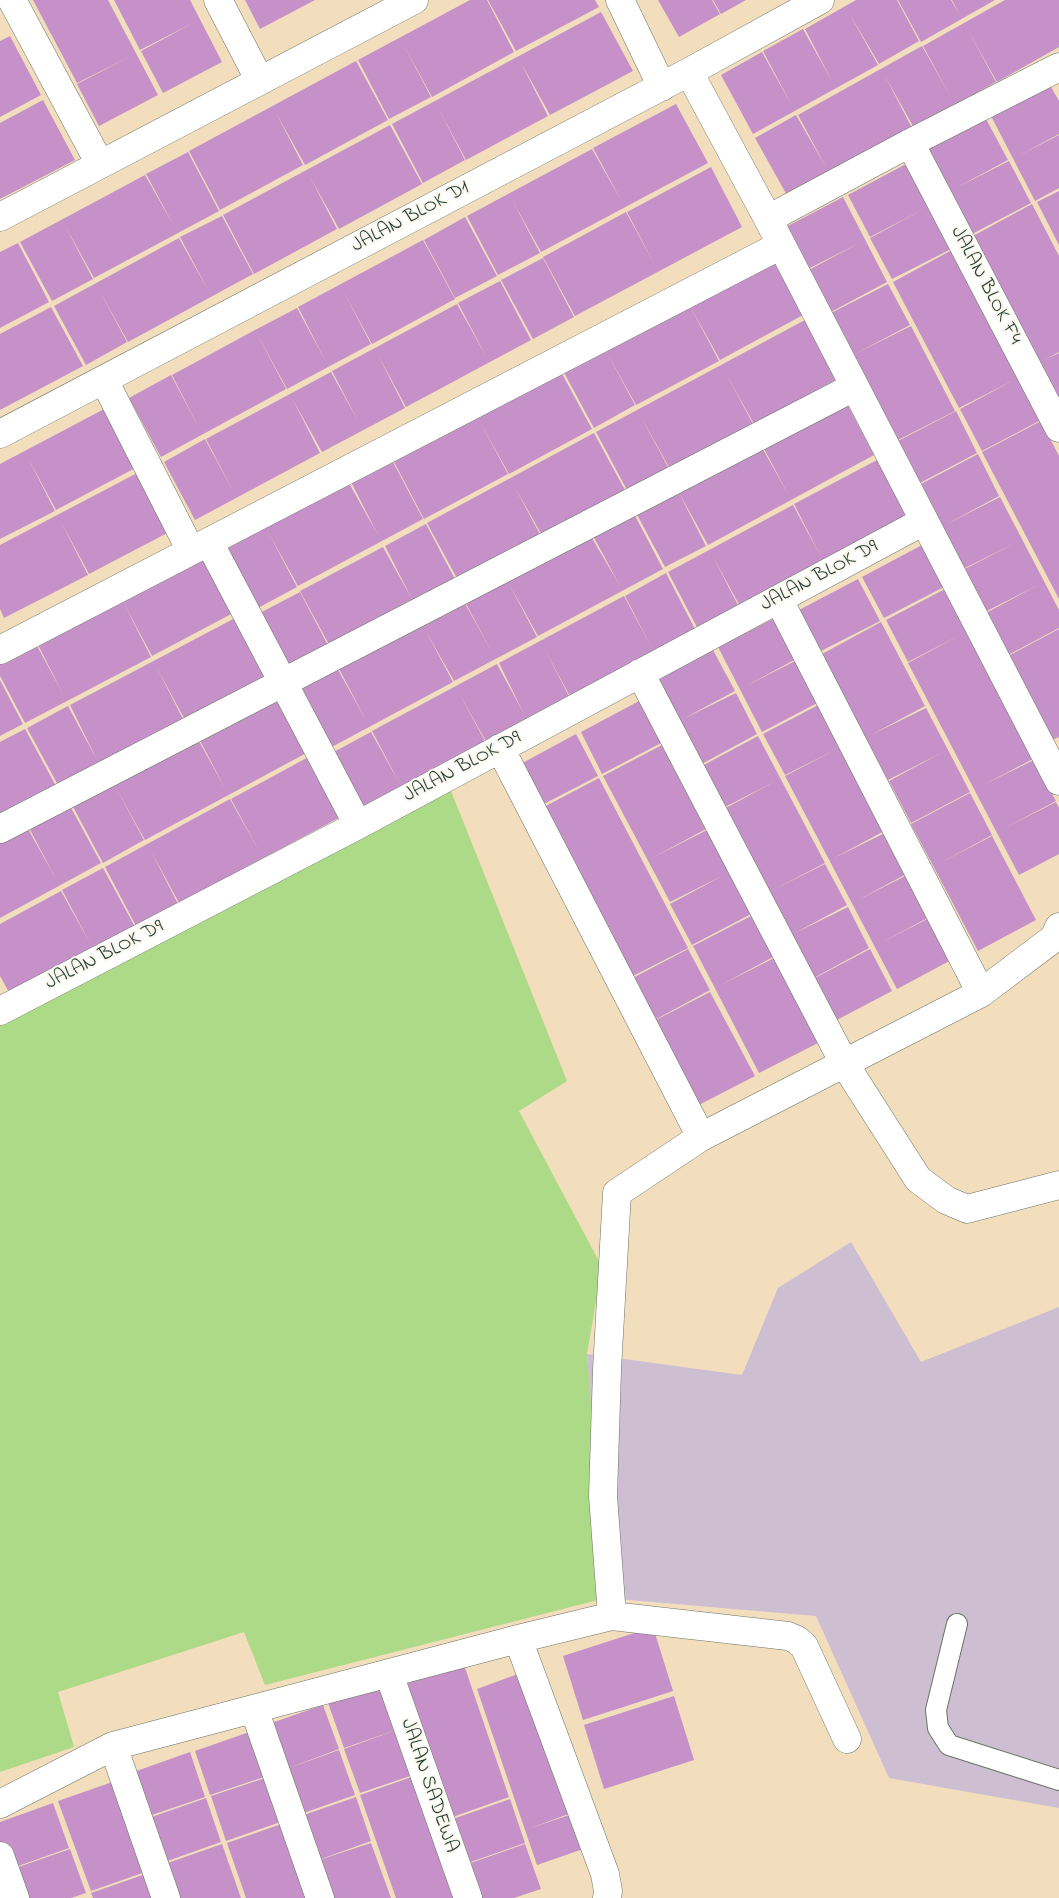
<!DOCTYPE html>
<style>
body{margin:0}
canvas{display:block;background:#f2ddbd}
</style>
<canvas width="1059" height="1898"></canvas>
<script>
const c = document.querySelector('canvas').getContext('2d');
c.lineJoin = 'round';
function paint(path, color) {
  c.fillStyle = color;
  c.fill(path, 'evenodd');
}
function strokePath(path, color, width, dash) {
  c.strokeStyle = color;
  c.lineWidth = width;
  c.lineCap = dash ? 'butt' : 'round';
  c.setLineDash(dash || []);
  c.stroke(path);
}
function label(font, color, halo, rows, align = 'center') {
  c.font = font + ' "Indie Flower",sans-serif';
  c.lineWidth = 4;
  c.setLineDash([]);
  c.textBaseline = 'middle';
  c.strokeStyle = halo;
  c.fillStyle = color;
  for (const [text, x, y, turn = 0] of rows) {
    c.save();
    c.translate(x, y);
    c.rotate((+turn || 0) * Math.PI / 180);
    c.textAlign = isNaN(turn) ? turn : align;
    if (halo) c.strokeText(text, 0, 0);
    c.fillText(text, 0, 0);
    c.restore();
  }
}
const industrial = new Path2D(`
 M 851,1242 L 921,1362 L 1059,1307 L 1059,1808 L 889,1778 L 816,1616 L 606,1598 L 587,1354 L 742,1375 L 778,1288 Z`);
const green = new Path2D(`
 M 451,791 L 567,1081 L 519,1111 L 602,1267 L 587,1354 L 606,1598 L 265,1685 L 244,1632 L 58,1692 L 74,1747 L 0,1772 L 0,1026 Z`);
const building = new Path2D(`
 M 33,0 L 108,0 L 158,95 L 99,126 L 77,84 L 131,56 L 77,83 Z
 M 114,0 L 190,0 L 222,62 L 163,93 L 141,51 L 195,22 L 140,50 Z
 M 245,0 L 315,0 L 260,29 Z
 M 470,0 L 487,0 L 514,52 L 432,97 L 402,42 L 431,97 L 389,119 L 358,60 Z
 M 488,0 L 595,0 L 599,7 L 516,51 Z
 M 658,0 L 712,0 L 720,14 L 679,37 Z
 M 713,0 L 746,0 L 721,14 Z
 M 856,0 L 897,0 L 919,41 L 879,64 L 848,11 L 878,65 L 753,134 L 721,75 L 762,52 L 792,106 L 763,51 L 803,29 L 833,83 L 805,29 Z
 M 898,0 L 951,0 L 959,14 L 952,0 L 995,0 L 921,42 Z
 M 1005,0 L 1059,0 L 1059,47 L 997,82 L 967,28 L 996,82 L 914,128 L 884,74 L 912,128 L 788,197 L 755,138 L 796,115 L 827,169 L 798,115 L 922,46 L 952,99 L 923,46 Z
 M 601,12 L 633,71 L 550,115 L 520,61 L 548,116 L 466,160 L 437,106 L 465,160 L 423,183 L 392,124 Z
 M 10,36 L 41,95 L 0,117 L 0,41 Z
 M 356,61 L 388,120 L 305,165 L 275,111 L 303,165 L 220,210 L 189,151 Z
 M 1050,85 L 1059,101 L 1059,134 L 1018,156 L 1059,135 L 1059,188 L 1035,201 L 991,116 Z
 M 43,100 L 75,160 L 0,199 L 0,123 Z
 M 676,104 L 708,163 L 541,252 L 511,198 L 540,253 L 498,275 L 467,216 L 592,149 L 622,202 L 593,148 Z
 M 986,119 L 1008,160 L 954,189 L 1009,161 L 1031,203 L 972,234 L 928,149 Z
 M 390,125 L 422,184 L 339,229 L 309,175 L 337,229 L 254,274 L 223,215 Z
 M 188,152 L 219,211 L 94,278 L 64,224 L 93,279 L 52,301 L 20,242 L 145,175 L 175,228 L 146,174 Z
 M 906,164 L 951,249 L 892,279 L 870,238 L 924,209 L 870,237 L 848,195 Z
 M 711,167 L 742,227 L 575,316 L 543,257 L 626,212 L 656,267 L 627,212 Z
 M 1059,191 L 1059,245 L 1037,202 Z
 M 843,197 L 887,282 L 829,313 L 807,271 L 861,242 L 806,270 L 784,228 Z
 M 1032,204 L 1059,256 L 1059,352 L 1044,360 L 1059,353 L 1059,400 L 973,236 Z
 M 222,216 L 253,274 L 128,342 L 98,288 L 127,342 L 86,365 L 54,306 L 179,238 L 209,292 L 180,237 Z
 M 465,217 L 497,276 L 455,298 L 424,240 Z
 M 423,240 L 455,299 L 372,344 L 342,289 L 371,344 L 287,389 L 255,330 L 297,308 L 326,362 L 298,307 Z
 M 18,243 L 49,302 L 0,328 L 0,252 Z
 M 952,250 L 1041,420 L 982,451 L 960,409 L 1014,380 L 959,408 L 893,282 Z
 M 771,256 L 803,315 L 720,360 L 690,306 L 719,361 L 636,405 L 606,351 L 635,405 L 594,428 L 562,369 Z
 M 543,258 L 574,317 L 533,339 L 501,280 Z
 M 500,281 L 531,340 L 406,407 L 377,353 L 405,408 L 322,452 L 292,398 L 320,453 L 195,520 L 164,462 L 205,439 L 234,493 L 206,439 L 331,372 L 358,421 L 332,371 L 457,304 L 487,358 L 458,303 Z
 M 888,284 L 910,325 L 855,354 L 911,326 L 955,411 L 896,441 L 829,314 Z
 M 51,307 L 83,366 L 0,410 L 0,334 Z
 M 805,320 L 837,379 L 754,424 L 724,370 L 753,424 L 670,469 L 640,415 L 669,469 L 628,492 L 596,432 Z
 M 255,330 L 286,389 L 161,457 L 129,398 L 171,375 L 200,430 L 172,375 Z
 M 560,370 L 592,429 L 509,474 L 479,420 L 508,474 L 424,519 L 393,460 Z
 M 843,396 L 874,455 L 708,545 L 678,491 L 706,546 L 665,567 L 634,509 L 759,442 L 789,496 L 760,441 Z
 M 108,407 L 139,466 L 56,510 L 27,456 L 55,511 L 0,539 L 0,464 Z
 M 956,411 L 977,453 L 918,484 L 896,442 Z
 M 1041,421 L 1059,456 L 1059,599 L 982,452 Z
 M 594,433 L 626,492 L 543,537 L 513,484 L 542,538 L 459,582 L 427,523 Z
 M 978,454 L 999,496 L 945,525 L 1000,497 L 1059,610 L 1059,628 L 1008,655 L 986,613 L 1040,584 L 985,612 L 963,570 L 1017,542 L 963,569 L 919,485 Z
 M 392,460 L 423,519 L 298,586 L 268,532 L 297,587 L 256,609 L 224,550 L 349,483 L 379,537 L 351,482 Z
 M 877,460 L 908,519 L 741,608 L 712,555 L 740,609 L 699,631 L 668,572 L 793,505 L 822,559 L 794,504 Z
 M 141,471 L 173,530 L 89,574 L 60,520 L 88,575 L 4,618 L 0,609 L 0,545 Z
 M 632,510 L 663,569 L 538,636 L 508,582 L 537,637 L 454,681 L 424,628 L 453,682 L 328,749 L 296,690 L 337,668 L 367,722 L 338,667 L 463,600 L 493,654 L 464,600 L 589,533 L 620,586 L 591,532 Z
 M 426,524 L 457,583 L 332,650 L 300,591 L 383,547 L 413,601 L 385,546 Z
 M 922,545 L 944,587 L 884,618 L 862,577 Z
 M 204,553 L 235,612 L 152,656 L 123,602 L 151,657 L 25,723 L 0,676 L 0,660 L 35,642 L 64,696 L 36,641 Z
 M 666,573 L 697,633 L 572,700 L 543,646 L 571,700 L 488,745 L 458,691 L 487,745 L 362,813 L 330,754 L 371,732 L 401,786 L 372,731 L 497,664 L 524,714 L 499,663 L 624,596 L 653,650 L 625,596 Z
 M 858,579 L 880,621 L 821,651 L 799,610 Z
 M 945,589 L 1033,759 L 983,785 L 1034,760 L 1056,801 L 1001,830 L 1056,802 L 1059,808 L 1059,854 L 1019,875 L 908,663 L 962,634 L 908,662 L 886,620 Z
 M 300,592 L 331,651 L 290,673 L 258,614 Z
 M 237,617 L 269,676 L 185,720 L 156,666 L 184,721 L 59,787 L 27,728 L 68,706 L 97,760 L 70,705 Z
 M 777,617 L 798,658 L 744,687 L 799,659 L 821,701 L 762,732 L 718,647 Z
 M 881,622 L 925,706 L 871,735 L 926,708 L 970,792 L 911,823 L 889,781 L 943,752 L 888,780 L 822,654 Z
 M 1059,629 L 1059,737 L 1052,740 L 1008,656 Z
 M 713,650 L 735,691 L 681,720 L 736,693 L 757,734 L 698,766 L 654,681 Z
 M 0,680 L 23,724 L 0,736 Z
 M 280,690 L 312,750 L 145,840 L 115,786 L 144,840 L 103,863 L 71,803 L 196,736 L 226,790 L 197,735 Z
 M 639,701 L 661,743 L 602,774 L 581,732 Z
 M 822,703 L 888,829 L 834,858 L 889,831 L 910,872 L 856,901 L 911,873 L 933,915 L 879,944 L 933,916 L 955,958 L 897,989 L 785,776 L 839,748 L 785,775 L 763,734 Z
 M 25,729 L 57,788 L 0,818 L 0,742 Z
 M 576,734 L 598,776 L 538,807 L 517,766 Z
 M 758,736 L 825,863 L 771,891 L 825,864 L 847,905 L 793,934 L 848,907 L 869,948 L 810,980 L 722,810 L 776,781 L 721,809 L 700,767 Z
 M 662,745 L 706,829 L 652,858 L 707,830 L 751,914 L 692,945 L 670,904 L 724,875 L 670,902 L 603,776 Z
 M 314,754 L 346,814 L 179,903 L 150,849 L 178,904 L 136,926 L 105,867 L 230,799 L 260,853 L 231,799 Z
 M 599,778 L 688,948 L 629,978 L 540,809 Z
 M 970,793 L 992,835 L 938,864 L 992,836 L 1036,920 L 978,951 L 911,824 Z
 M 69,804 L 101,863 L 0,918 L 0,842 L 27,827 L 57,881 L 28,826 Z
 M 103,868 L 135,927 L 10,994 L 0,976 L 0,924 L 61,891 L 91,945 L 62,890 Z
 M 751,916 L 773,957 L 719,986 L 774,958 L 818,1043 L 759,1073 L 693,946 Z
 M 688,949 L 710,990 L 651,1022 L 629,980 Z
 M 870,949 L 892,991 L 833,1022 L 811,980 Z
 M 710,992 L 755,1076 L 695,1107 L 652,1022 Z
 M 653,1627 L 673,1691 L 583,1720 L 563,1656 Z
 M 463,1662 L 509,1797 L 447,1819 L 400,1684 Z
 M 526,1671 L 574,1812 L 528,1829 L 575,1813 L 586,1848 L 537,1865 L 477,1689 Z
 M 391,1681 L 422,1772 L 360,1793 L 344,1749 L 402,1728 L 344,1748 L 328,1703 Z
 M 674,1696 L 694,1760 L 604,1789 L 584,1725 Z
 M 323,1705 L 339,1749 L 281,1771 L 339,1750 L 355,1795 L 292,1817 L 260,1727 Z
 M 258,1729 L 273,1774 L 210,1795 L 195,1751 Z
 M 190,1752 L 205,1797 L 143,1818 L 128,1774 Z
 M 423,1773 L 467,1898 L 396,1898 L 360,1795 Z
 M 274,1775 L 289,1819 L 226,1841 L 211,1796 Z
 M 121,1779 L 154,1869 L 91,1891 L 58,1801 Z
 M 356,1797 L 371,1841 L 313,1862 L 371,1843 L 391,1898 L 320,1898 L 292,1819 Z
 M 206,1798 L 221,1842 L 159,1864 L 143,1820 Z
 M 510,1799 L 525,1843 L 462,1865 L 447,1821 Z
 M 53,1803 L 69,1848 L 7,1870 L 0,1851 L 0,1822 Z
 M 290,1821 L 316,1898 L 246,1898 L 227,1843 Z
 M 222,1844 L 241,1898 L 170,1898 L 159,1866 Z
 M 525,1844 L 541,1889 L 514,1898 L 473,1898 L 462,1866 Z
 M 70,1849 L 86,1893 L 71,1898 L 17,1898 L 7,1871 Z
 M 154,1871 L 164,1898 L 93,1898 L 91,1893 Z`);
const service = new Path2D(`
 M 957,1624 L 936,1710 L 938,1728 L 949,1745 L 1059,1780`);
const minor = new Path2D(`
 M 12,0 L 100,164
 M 218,0 L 260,81
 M 620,0 L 662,87
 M 689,72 L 768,219 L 1059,781
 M 910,143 L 1059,428
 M 0,217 L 414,0
 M 768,219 L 910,143 L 1059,67
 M 104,380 L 191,551
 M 0,434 L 689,72 L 820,0
 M 209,542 L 358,825
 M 779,600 L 981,993
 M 0,650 L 781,245
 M 640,673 L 844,1063 L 918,1179 L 946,1200 L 967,1209 L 1059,1185
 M 500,748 L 701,1137
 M 0,829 L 854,387
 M 0,1011 L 358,825 L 924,521
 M 612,1616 L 603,1496 L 607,1370 L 617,1193 L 701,1137 L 981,993 L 1054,938 L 1059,927
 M 518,1639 L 605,1874 L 608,1891 L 607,1898
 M 389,1674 L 468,1898
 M 254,1709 L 320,1898
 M 113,1746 L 166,1898
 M 0,1804 L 113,1746 L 518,1639 L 612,1616 L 788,1636 L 797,1640 L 804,1646 L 847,1739
 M 0,1856 L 15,1898`);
const streetNames = [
 ["JALAN BLOK D1",411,218,-28],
 ["JALAN BLOK F4",985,286,62],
 ["JALAN BLOK D9",820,577,-28],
 ["JALAN BLOK D9",463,768,-28],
 ["JALAN BLOK D9",105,956,-27],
 ["JALAN SADEWA",428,1786,71]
];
paint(industrial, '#cdbed2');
paint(green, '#adda86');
paint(building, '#c591c8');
strokePath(service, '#697564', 22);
strokePath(minor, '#697564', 29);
strokePath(service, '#fff', 20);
strokePath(minor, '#fff', 28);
label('20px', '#1f3d34', '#fbf7ec', streetNames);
</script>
